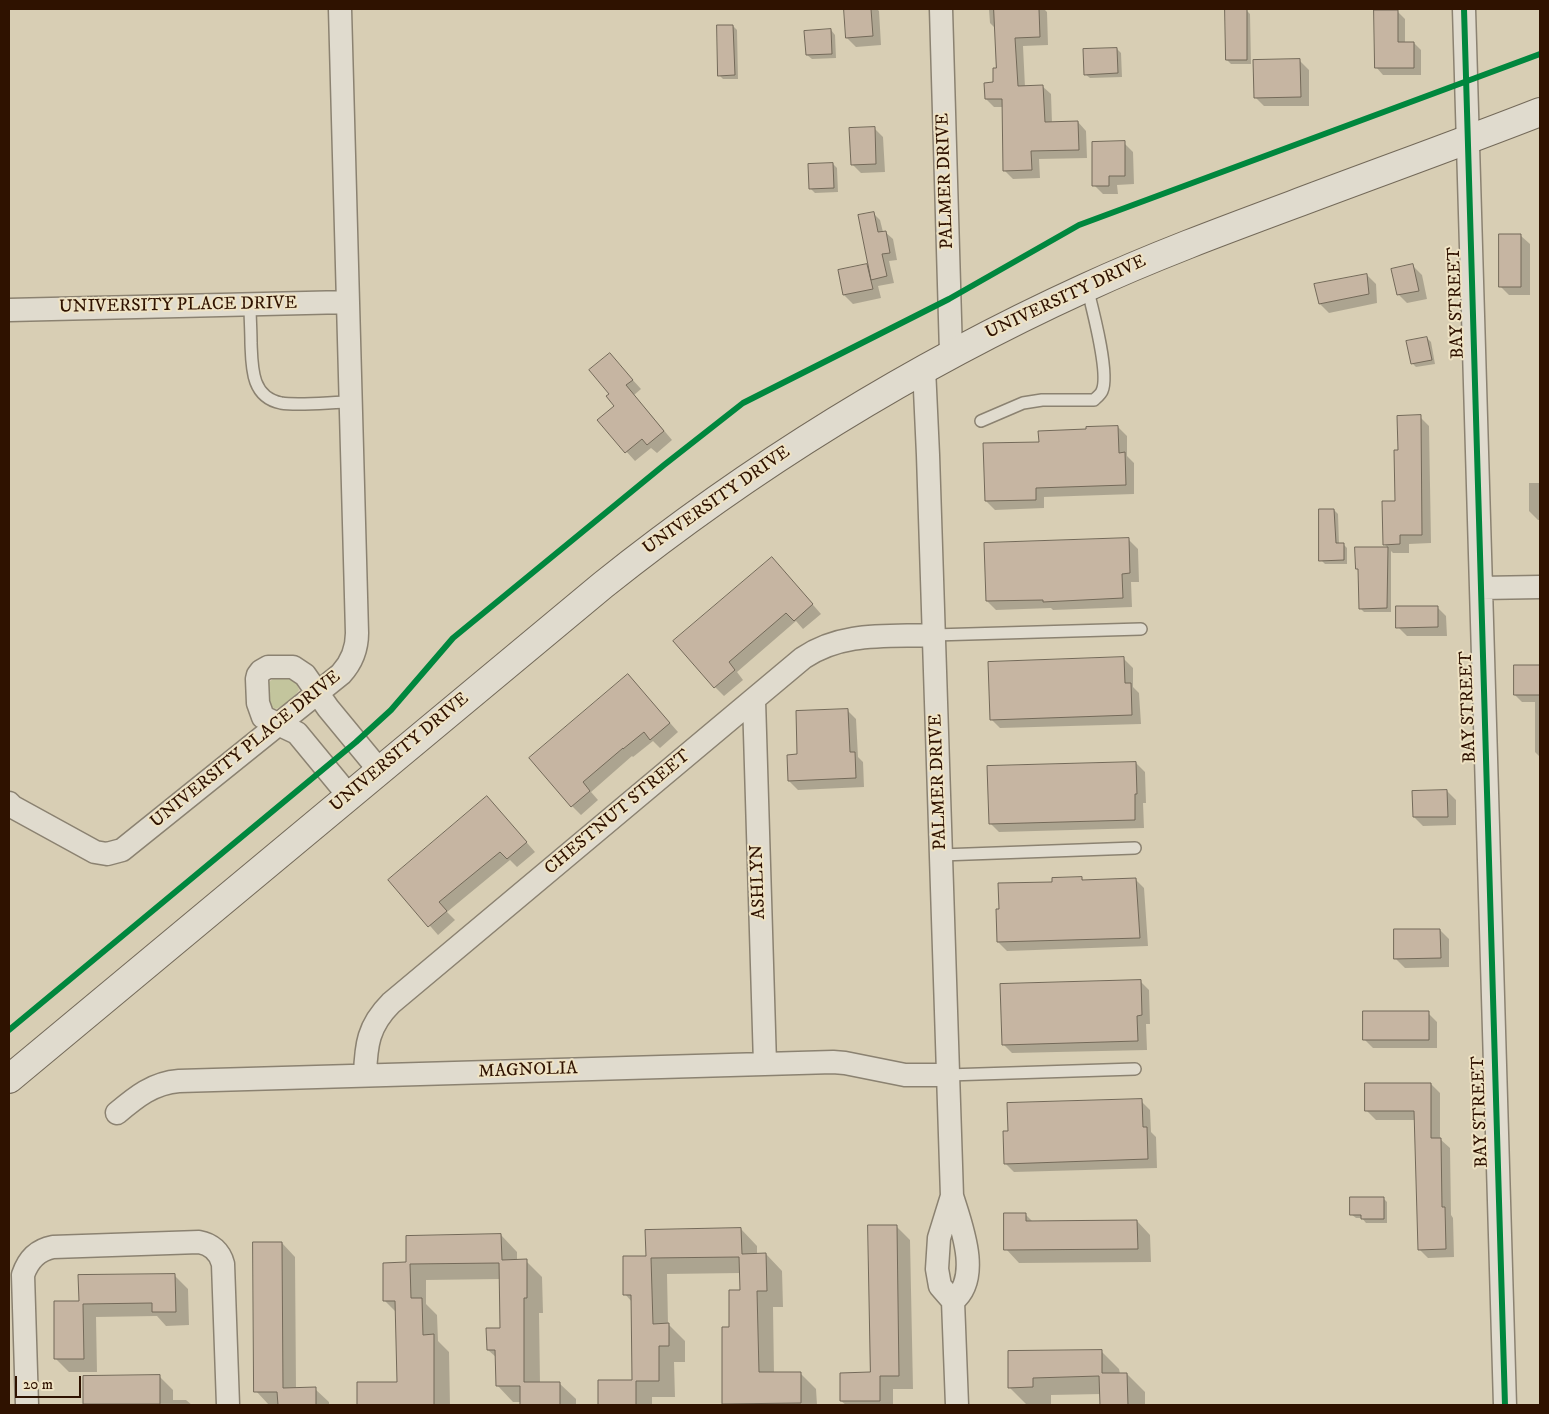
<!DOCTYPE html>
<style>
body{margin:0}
#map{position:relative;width:1549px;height:1414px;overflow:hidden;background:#d8ceb4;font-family:"IM FELL DW Pica",serif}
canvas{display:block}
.frame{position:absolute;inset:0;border:10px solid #2f1200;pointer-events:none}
.scale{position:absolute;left:15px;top:1376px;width:66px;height:22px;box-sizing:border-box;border:2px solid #2f1200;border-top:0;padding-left:6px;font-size:15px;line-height:18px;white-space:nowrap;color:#2f1200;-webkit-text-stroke:4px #efe3c4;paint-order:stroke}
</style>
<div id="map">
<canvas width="1549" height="1414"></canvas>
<div class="frame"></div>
<div class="scale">20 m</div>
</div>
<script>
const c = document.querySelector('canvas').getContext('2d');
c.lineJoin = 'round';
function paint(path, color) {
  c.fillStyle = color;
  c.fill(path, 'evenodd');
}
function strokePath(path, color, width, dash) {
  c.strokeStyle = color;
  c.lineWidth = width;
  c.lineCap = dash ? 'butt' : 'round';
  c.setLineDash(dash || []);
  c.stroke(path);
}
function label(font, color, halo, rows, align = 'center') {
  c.font = font + ' "IM FELL DW Pica",serif';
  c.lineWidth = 4;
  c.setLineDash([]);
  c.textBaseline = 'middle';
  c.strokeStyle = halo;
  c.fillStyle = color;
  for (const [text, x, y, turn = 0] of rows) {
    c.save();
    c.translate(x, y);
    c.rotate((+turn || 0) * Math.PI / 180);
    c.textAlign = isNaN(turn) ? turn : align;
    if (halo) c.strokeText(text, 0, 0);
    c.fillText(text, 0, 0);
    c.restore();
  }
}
const green = new Path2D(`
 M 285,675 L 296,682 L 299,690 C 294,697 283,708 274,709 L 268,703 L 267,684 L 274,678 Z`);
const shadow = new Path2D(`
 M 845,9 L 877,9 L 879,11 L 881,45 L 856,47 L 847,38 Z
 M 989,9 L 1044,9 L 1047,12 L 1048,45 L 1023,46 L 1025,87 L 1042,86 L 1051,94 L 1052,123 L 1078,122 L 1086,131 L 1087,158 L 1039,159 L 1040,178 L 1013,179 L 1004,170 L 1003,107 L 994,107 L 986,99 L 995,84 L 997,70 L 996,29 L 990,23 Z
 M 1246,10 L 1250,14 L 1251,64 L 1231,64 L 1227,60 Z
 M 1398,12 L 1405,19 L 1405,43 L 1414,43 L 1421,50 L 1421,75 L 1383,75 L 1376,67 Z
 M 733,26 L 737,30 L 738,79 L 723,79 L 719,75 Z
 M 831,30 L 835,35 L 836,58 L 812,59 L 807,55 Z
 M 1117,49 L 1121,53 L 1122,77 L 1090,78 L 1085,74 Z
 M 1300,61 L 1309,70 L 1309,106 L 1264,106 L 1255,97 Z
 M 874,128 L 883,137 L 885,172 L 861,173 L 852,164 Z
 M 1124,143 L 1133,152 L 1134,184 L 1117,185 L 1118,194 L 1103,194 L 1094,185 Z
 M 833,164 L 837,168 L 838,192 L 815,193 L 810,188 Z
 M 873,213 L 880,220 L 883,232 L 885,232 L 893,239 L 897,260 L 889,261 L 894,283 L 878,286 L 881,298 L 853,304 L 844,295 L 867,265 L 870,268 Z
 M 1521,236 L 1530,244 L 1530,295 L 1509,295 L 1500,286 Z
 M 1413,266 L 1422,275 L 1427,299 L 1407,303 L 1398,294 Z
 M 1367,275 L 1376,284 L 1377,303 L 1329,313 L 1320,304 Z
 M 1427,338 L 1431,342 L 1435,364 L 1416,367 L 1412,363 Z
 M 610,355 L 641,389 L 634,395 L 672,440 L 657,453 L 651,448 L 635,461 L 598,420 L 616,406 L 611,394 Z
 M 1420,417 L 1429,426 L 1431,543 L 1409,544 L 1409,553 L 1393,553 L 1391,551 L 1391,612 L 1364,612 L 1360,608 L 1360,571 L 1357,568 L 1388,548 L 1384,544 L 1396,502 L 1399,451 Z
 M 1118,427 L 1127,436 L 1127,456 L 1134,463 L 1134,494 L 1044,497 L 1044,508 L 995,510 L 986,501 L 1040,444 Z
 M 1529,483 L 1540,483 L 1540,520 L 1538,520 L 1529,511 Z
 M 1334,510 L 1338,514 L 1339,544 L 1343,544 L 1347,548 L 1347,564 L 1325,564 L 1321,560 Z
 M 1129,540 L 1138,549 L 1139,582 L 1131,582 L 1132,607 L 1053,610 L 1051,608 L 996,610 L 987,601 Z
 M 772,558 L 821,614 L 803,629 L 796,621 L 737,672 L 743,680 L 724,696 L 715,687 Z
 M 1437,607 L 1446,616 L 1447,636 L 1407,636 L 1398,627 Z
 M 1124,659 L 1133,668 L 1133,687 L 1139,693 L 1141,724 L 1000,728 L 991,719 Z
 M 1515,666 L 1540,666 L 1540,757 L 1535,752 L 1535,702 L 1522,702 L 1515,695 Z
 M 628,675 L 678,732 L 660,748 L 653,741 L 633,757 L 632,756 L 591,792 L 598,800 L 581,815 L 572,806 Z
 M 847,710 L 856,719 L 858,757 L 863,762 L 864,787 L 798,790 L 789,781 L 799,755 Z
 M 1136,763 L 1145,772 L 1146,803 L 1143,803 L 1144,828 L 999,832 L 990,823 Z
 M 1447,791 L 1456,800 L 1456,825 L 1423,826 L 1414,817 Z
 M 487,797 L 535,852 L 517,867 L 510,860 L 447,912 L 455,920 L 438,935 L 390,880 Z
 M 1082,879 L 1084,881 L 1135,879 L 1144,888 L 1148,946 L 1007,951 L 998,942 L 1000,910 L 1053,883 Z
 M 1440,930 L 1449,939 L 1449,967 L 1405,968 L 1396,959 Z
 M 1140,981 L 1149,990 L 1150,1024 L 1146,1024 L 1147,1050 L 1012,1053 L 1003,1044 Z
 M 1428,1013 L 1437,1022 L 1437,1048 L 1373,1048 L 1364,1039 Z
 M 1431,1084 L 1440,1093 L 1440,1139 L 1450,1148 L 1451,1215 L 1453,1218 L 1454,1257 L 1428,1258 L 1419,1249 L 1415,1120 L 1376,1120 L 1367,1111 Z
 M 1141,1101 L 1150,1110 L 1151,1132 L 1156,1137 L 1157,1168 L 1014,1172 L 1005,1163 Z
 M 1383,1198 L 1387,1202 L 1387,1223 L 1366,1223 L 1362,1218 L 1356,1218 L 1351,1214 Z
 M 1025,1214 L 1033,1222 L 1137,1221 L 1150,1235 L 1151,1262 L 1019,1263 L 1006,1249 Z
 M 896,1226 L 910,1240 L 913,1389 L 893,1389 L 893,1405 L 846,1405 L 841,1401 L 871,1374 Z
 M 741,1229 L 757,1246 L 757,1255 L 766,1254 L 782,1271 L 783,1307 L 773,1307 L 774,1373 L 800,1373 L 816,1389 L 817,1405 L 725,1405 L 724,1403 L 731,1328 L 741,1291 L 741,1273 L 667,1274 L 668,1324 L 685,1341 L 685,1362 L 674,1362 L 675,1397 L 652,1397 L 652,1405 L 599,1405 L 599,1381 L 633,1381 L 632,1302 L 625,1294 L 647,1257 Z
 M 501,1235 L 517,1252 L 517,1261 L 526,1261 L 542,1277 L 543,1313 L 539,1313 L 540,1383 L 559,1383 L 576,1399 L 576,1405 L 521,1405 L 521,1402 L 513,1402 L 497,1385 L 497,1358 L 488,1350 L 501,1329 L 501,1279 L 426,1280 L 426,1304 L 437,1315 L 438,1341 L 449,1352 L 450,1405 L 358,1405 L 358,1383 L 398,1383 L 396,1312 L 385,1301 L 408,1263 Z
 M 282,1243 L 295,1257 L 296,1389 L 315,1389 L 329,1402 L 329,1405 L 269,1405 L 256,1391 Z
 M 175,1276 L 188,1289 L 189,1325 L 166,1326 L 157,1316 L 96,1317 L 97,1372 L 69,1372 L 56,1359 L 80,1302 Z
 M 1101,1351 L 1119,1369 L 1120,1374 L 1127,1374 L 1145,1392 L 1145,1405 L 1101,1405 L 1101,1394 L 1051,1395 L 1051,1405 L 1027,1405 L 1009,1387 Z
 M 160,1377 L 173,1390 L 173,1400 L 186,1400 L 192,1405 L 86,1405 L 84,1403 Z`);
const building = new Path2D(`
 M 844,9 L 871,9 L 873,36 L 846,38 Z
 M 994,9 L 1039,9 L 1040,37 L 1015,38 L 1018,86 L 1043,85 L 1045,122 L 1078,121 L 1079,150 L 1031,151 L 1032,170 L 1003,171 L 1002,99 L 985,99 L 984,83 L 993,82 L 993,68 L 996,68 Z
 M 1225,9 L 1247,9 L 1247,60 L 1226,60 Z
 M 1374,10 L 1398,10 L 1398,42 L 1414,42 L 1414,68 L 1375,68 Z
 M 717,25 L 733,25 L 735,75 L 718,76 Z
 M 831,29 L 832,54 L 806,55 L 804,31 Z
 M 1117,48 L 1118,73 L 1084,75 L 1083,49 Z
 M 1300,59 L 1301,97 L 1254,98 L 1253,60 Z
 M 875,127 L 876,164 L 851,165 L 849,128 Z
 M 1125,141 L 1125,176 L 1109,176 L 1109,186 L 1092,186 L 1092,142 Z
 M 833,163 L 834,188 L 809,189 L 808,164 Z
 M 874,212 L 878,232 L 886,231 L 890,253 L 882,254 L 887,276 L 871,280 L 858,215 Z
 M 1499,234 L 1521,234 L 1521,287 L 1499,287 Z
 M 867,264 L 873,289 L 843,295 L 838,270 Z
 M 1413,264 L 1419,291 L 1397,295 L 1391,269 Z
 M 1367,274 L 1369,294 L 1319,304 L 1314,284 Z
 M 1427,337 L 1432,360 L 1411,364 L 1406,341 Z
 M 610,353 L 633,380 L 626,385 L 664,431 L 647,445 L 642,439 L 625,453 L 597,420 L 614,406 L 606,396 L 609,394 L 589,370 Z
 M 1421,415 L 1422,535 L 1400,535 L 1400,544 L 1383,545 L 1382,501 L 1395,501 L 1394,450 L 1398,450 L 1397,416 Z
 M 1118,426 L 1119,453 L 1125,452 L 1126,485 L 1036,488 L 1036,500 L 985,501 L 983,443 L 1039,442 L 1038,431 L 1086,429 L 1086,427 Z
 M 1319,509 L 1334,509 L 1336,543 L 1344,543 L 1344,560 L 1319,561 Z
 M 1129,538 L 1130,573 L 1122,574 L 1123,598 L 1043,602 L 1043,600 L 986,601 L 984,543 Z
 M 1355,547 L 1388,547 L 1387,608 L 1359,609 L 1358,569 L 1356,569 Z
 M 772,557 L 813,604 L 794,621 L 786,613 L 729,662 L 735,670 L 714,688 L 673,641 Z
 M 1396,606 L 1438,606 L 1438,627 L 1396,628 Z
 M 1124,657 L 1125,683 L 1131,683 L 1132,715 L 990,720 L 988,662 Z
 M 1514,665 L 1540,665 L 1540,695 L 1514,695 Z
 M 628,674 L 670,723 L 650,740 L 644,732 L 623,749 L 623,748 L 583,782 L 590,791 L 571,807 L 529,758 Z
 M 848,709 L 850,752 L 855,752 L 856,778 L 788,781 L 787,755 L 797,754 L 796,711 Z
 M 1136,762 L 1137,794 L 1135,794 L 1135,820 L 989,824 L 987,766 Z
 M 1447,790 L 1448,817 L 1413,817 L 1412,791 Z
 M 487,796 L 527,842 L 507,859 L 500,852 L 439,902 L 447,911 L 428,927 L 388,880 Z
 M 1082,877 L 1082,880 L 1136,878 L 1140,938 L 997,942 L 996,909 L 999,909 L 998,883 L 1052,882 L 1052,878 Z
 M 1394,929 L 1440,929 L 1441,958 L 1394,959 Z
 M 1141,980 L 1142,1015 L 1137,1016 L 1138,1041 L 1002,1045 L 1000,984 Z
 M 1363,1011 L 1429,1011 L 1429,1040 L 1363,1040 Z
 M 1365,1083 L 1431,1083 L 1431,1138 L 1441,1138 L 1442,1207 L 1445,1207 L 1446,1249 L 1418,1250 L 1414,1111 L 1365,1111 Z
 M 1142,1099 L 1143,1127 L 1147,1127 L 1148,1159 L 1004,1164 L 1003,1131 L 1008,1131 L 1007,1103 Z
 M 1350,1197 L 1384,1197 L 1384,1219 L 1361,1219 L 1361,1215 L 1350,1215 Z
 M 1004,1213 L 1026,1213 L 1026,1221 L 1137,1220 L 1138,1249 L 1004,1250 Z
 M 868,1225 L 897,1225 L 899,1376 L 880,1376 L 880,1401 L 840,1401 L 840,1373 L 870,1372 Z
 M 741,1228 L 742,1254 L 766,1253 L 767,1291 L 757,1291 L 759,1372 L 801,1372 L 801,1403 L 722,1404 L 722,1327 L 729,1327 L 729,1290 L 740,1290 L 739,1257 L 651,1258 L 653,1324 L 669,1323 L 669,1346 L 659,1346 L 659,1381 L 636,1381 L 636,1405 L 598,1405 L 598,1380 L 632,1380 L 631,1295 L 623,1295 L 623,1256 L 646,1256 L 645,1230 Z
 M 501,1234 L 502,1260 L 527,1259 L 527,1298 L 524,1298 L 524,1382 L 560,1382 L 560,1405 L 520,1405 L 520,1386 L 496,1386 L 495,1350 L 487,1350 L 486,1328 L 500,1328 L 499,1263 L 410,1264 L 411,1298 L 422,1298 L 423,1335 L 434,1334 L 434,1405 L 357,1405 L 357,1382 L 397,1382 L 395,1301 L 383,1301 L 383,1263 L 406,1262 L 406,1236 Z
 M 253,1242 L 282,1242 L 283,1388 L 316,1387 L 316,1405 L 278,1405 L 277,1392 L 254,1392 Z
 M 175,1274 L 176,1312 L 152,1312 L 152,1303 L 83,1304 L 84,1359 L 54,1359 L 54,1301 L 79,1301 L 78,1275 Z
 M 1102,1350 L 1102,1373 L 1127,1373 L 1128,1405 L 1100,1405 L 1099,1376 L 1033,1378 L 1033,1387 L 1008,1388 L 1008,1351 Z
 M 160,1375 L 160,1404 L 83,1404 L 83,1376 Z`);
const lane = new Path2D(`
 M 250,305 C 250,318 251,330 251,343 C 252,367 251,397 281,403 C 299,406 332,402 351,402
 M 981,421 L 1023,403 L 1042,400 L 1094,400 C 1096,398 1101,394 1102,391 C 1110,374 1092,307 1087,287
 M 934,635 L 1141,629
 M 941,855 L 1135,848
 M 948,1075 L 1135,1069`);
const street = new Path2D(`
 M 941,9 L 951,353
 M 1464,9 L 1505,1405
 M 9,310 L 348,302
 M 924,368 L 928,455 L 952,1196 C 961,1225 982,1278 953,1301
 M 1481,588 L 1540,587
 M 754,700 L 765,1064
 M 349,796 L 297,733 L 263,717 L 258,703 L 257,679 L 258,675 L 261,671 L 268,667 L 293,667 L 305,675 L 328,708 L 380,771
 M 9,803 L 13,807 L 95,852 L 107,854 L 122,850 L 341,674 C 352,662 357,649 357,633 L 340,9
 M 365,1075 C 366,1045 368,1026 391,1003 L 803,658 C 843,631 888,637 934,635
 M 117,1113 C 136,1097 153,1083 179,1081 L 833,1062 L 845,1063 L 905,1075 L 948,1075
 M 952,1196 L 939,1238 L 937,1269 L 940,1286 L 953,1301 L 957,1405
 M 27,1405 L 23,1275 C 28,1260 37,1250 53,1247 L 199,1242 C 211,1244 220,1252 223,1264 L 228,1405`);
const secondary = new Path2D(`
 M 9,1079 L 603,585 C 753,465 910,368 1085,288 C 1152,257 1222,231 1292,205 C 1374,174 1458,144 1540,112`);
const cycleway = new Path2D(`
 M 1464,9 L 1505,1405
 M 9,1030 L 356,742 L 391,710 L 453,638 L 664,465 L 743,403 L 949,299 L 1079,225 L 1540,54`);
const streetNames = [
 ["PALMER DRIVE",946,181,-92],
 ["UNIVERSITY DRIVE",1066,298,-25],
 ["BAY STREET",1457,303,-92],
 ["UNIVERSITY PLACE DRIVE",178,306,-1],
 ["UNIVERSITY DRIVE",717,501,-35],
 ["BAY STREET",1469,707,-92],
 ["UNIVERSITY PLACE DRIVE",246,750,-39],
 ["UNIVERSITY DRIVE",400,753,-40],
 ["PALMER DRIVE",939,782,-92],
 ["CHESTNUT STREET",618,813,-40],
 ["ASHLYN",759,882,-92],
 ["MAGNOLIA",528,1071,-2],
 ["BAY STREET",1481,1112,-92]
];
paint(green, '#c3c59d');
paint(shadow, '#0003');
paint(building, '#c6b5a2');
strokePath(building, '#736959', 1);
strokePath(lane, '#8b8271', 14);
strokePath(street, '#8b8271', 25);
strokePath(secondary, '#736959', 30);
strokePath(lane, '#e0dbce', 11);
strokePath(street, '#e0dbce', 22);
strokePath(secondary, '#e0dbce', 28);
strokePath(cycleway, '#00873e', 6);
label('18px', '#2f1200', '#efe3c4', streetNames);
</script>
